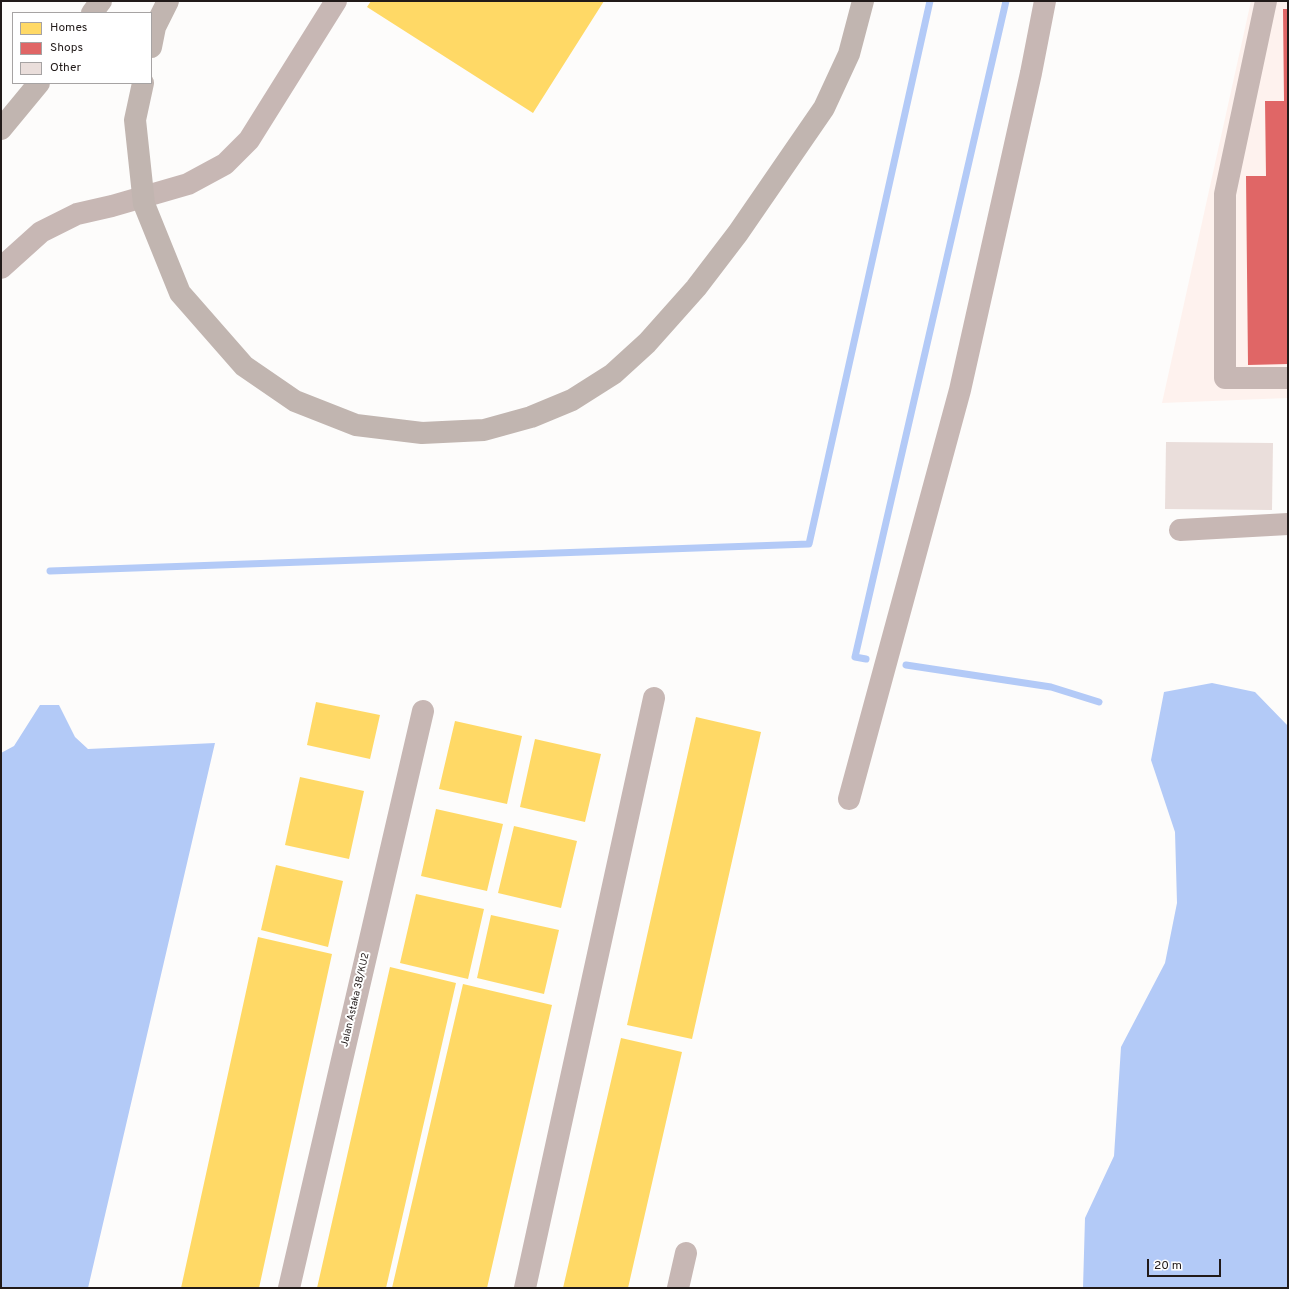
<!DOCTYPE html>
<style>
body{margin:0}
#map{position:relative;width:1289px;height:1289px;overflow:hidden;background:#fdfcfb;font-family:Overpass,sans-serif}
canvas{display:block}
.frame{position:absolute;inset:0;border:2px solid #211a19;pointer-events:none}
.legend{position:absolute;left:12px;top:12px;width:140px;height:72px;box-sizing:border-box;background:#fff;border:1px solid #a6a3a3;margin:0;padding:5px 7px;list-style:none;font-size:12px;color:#211a19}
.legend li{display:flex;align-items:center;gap:8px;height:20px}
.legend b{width:20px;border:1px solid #a6a3a3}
.scale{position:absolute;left:1147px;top:1259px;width:74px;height:18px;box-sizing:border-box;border:2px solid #211a19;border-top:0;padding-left:5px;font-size:12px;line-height:14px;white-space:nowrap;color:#211a19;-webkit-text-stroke:3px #fff;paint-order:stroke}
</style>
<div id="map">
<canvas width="1289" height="1289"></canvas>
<div class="frame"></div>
<ul class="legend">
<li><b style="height:11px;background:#ffd966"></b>Homes</li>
<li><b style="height:11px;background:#e06666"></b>Shops</li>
<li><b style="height:11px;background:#eadedb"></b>Other</li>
</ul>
<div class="scale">20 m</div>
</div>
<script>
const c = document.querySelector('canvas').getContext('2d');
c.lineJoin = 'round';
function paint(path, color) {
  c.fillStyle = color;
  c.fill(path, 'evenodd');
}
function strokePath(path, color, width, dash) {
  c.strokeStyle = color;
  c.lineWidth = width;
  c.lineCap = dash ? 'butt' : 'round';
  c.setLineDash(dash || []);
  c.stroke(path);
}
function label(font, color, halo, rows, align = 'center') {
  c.font = font + ' Overpass,sans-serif';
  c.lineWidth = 4;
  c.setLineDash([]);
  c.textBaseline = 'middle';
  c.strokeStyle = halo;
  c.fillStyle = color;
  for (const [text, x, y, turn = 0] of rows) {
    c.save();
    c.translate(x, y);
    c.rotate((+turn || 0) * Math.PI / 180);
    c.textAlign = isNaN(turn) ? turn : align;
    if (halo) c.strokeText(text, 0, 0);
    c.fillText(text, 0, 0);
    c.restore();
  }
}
const built = new Path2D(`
 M 1251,1 L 1288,1 L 1288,398 L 1162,403 Z`);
const water = new Path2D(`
 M 1212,683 L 1255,692 L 1288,726 L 1288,1288 L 1083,1288 L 1085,1218 L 1114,1156 L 1121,1047 L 1165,963 L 1177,903 L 1175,832 L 1151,760 L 1164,692 Z
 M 40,705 L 59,705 L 75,737 L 88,749 L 215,743 L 88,1288 L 1,1288 L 1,753 L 14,746 Z`);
const homes = new Path2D(`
 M 371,1 L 604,1 L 533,113 L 367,7 Z
 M 316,702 L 380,715 L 370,759 L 307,745 Z
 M 696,717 L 761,732 L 692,1039 L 627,1025 Z
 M 455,721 L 522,736 L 507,804 L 439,789 Z
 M 535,739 L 601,754 L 585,822 L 520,807 Z
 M 300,777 L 364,791 L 349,859 L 285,845 Z
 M 436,809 L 503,824 L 487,891 L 421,876 Z
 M 514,826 L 577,841 L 561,908 L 498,893 Z
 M 276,865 L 343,881 L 328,947 L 261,930 Z
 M 416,894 L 484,909 L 468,979 L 400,963 Z
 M 491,915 L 559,930 L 544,994 L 477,978 Z
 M 258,937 L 332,954 L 259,1288 L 181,1288 Z
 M 390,967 L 456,983 L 386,1288 L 317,1288 Z
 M 463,984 L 552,1005 L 487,1288 L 392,1288 Z
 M 621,1038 L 682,1052 L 628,1288 L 563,1288 Z`);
const shops = new Path2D(`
 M 1283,9 L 1288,9 L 1288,364 L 1248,365 L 1246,176 L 1266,176 L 1265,101 L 1284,101 Z`);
const stream = new Path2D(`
 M 50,571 L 809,544 L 930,1
 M 866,659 L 855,657 L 1006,1
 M 906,665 L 1051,687 L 1099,702`);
const building = new Path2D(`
 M 1166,442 L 1273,443 L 1272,510 L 1165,509 Z`);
const minor = new Path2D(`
 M 1266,1 L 1225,194 L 1225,378 L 1288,378
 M 1,268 L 41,232 L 77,214 L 112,206 L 188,184 L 225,164 L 249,140 L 336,1
 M 1180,530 L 1288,524
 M 849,799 L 960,390 L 1031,73 L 1045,1
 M 289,1288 L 423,711
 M 525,1288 L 654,698
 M 678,1288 L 686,1253`);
const highway = new Path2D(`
 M 92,13 L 101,1
 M 151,47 L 155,27 L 168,1
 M 143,83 L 135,120 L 144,204 L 180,293 L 244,366 L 295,401 L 356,425 L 422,433 L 484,430 L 531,417 L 572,400 L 613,374 L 647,343 L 696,288 L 738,233 L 824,108 L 849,54 L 863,1
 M 1,129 L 39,83`);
const streetNames = [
 ["Jalan Astaka 3B/KU2",356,1000,-77]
];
paint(built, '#fef2ee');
paint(water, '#b3caf7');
paint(homes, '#ffd966');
paint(shops, '#e06666');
strokePath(stream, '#b3caf7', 7);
paint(building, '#eadedb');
strokePath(minor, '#c7b7b4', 22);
strokePath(highway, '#c1b5b0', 22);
label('10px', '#211a19', '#fff', streetNames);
</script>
